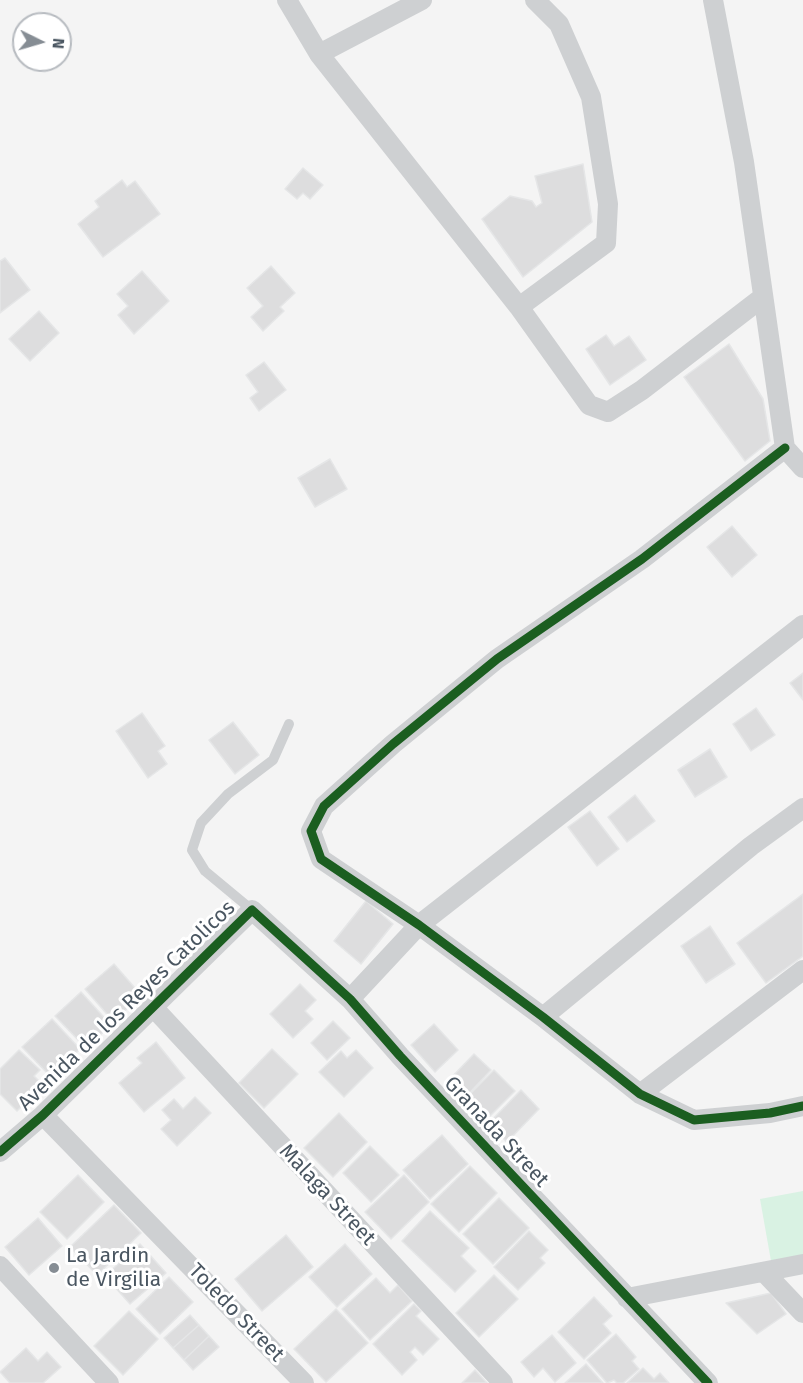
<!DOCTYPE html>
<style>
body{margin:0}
#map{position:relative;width:803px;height:1383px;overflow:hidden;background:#f4f4f4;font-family:"Fira Sans",sans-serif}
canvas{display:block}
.north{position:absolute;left:12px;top:12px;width:60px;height:60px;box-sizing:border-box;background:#fff;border:2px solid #b7bbc0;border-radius:50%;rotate:95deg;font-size:16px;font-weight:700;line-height:24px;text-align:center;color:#4a5661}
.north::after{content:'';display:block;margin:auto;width:21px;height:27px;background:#868d94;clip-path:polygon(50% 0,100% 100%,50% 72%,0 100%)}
</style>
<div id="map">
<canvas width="803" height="1383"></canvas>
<div class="north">N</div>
</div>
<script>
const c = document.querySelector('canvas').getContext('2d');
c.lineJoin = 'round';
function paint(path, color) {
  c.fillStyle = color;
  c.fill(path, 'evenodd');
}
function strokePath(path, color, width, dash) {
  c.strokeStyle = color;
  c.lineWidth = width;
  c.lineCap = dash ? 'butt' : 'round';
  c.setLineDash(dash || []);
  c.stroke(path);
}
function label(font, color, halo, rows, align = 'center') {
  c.font = font + ' "Fira Sans",sans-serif';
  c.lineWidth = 6;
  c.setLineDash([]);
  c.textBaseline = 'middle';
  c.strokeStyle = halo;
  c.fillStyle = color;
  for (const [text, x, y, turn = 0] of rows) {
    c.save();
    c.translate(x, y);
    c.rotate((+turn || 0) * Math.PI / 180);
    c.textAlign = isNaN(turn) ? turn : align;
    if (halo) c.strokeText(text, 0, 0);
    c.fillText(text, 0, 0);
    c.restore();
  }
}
const green = new Path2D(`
 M 803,1191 L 803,1255 L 771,1261 L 760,1199 Z`);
const building = new Path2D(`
 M 583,164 L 592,222 L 523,277 L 482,219 L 510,196 L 532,201 L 536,207 L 542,203 L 535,176 Z
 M 303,168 L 323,185 L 310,199 L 303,193 L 297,199 L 285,189 Z
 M 122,180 L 127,187 L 135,181 L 160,214 L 103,257 L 78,224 L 99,207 L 95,201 Z
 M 5,258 L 30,290 L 0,313 L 0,261 Z
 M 271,266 L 295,293 L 280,307 L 284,311 L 263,331 L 251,317 L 263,306 L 247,288 Z
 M 142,271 L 169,301 L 134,334 L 118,315 L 128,306 L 117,294 Z
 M 39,311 L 59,333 L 30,361 L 9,339 Z
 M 606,335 L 614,346 L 629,336 L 646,360 L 610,385 L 586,349 Z
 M 729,344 L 763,399 L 770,441 L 745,461 L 684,377 Z
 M 264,362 L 286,390 L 259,411 L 250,398 L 258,392 L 246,375 Z
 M 330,459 L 347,489 L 315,507 L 298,478 Z
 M 732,526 L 757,555 L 732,577 L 707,547 Z
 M 803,673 L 803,700 L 790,683 Z
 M 756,708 L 775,735 L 751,751 L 733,724 Z
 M 142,713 L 165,746 L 158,751 L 167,764 L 148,778 L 116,731 Z
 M 233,722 L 259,755 L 235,774 L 209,740 Z
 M 710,749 L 727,777 L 695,797 L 678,770 Z
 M 635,795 L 655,821 L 627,842 L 608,817 Z
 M 590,811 L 619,849 L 597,866 L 568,827 Z
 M 803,894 L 803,956 L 766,983 L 737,943 Z
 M 366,901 L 393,924 L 361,964 L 334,941 Z
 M 710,926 L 735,964 L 706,983 L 681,946 Z
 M 114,964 L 142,996 L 113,1021 L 85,989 Z
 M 300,984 L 316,1000 L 305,1011 L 313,1019 L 293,1038 L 270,1014 Z
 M 81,992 L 111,1025 L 99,1036 L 95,1031 L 82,1044 L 55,1016 Z
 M 52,1019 L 80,1049 L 51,1077 L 22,1047 Z
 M 333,1021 L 350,1038 L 327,1060 L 311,1043 Z
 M 434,1024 L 458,1050 L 435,1072 L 411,1045 Z
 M 156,1042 L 185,1078 L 144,1112 L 119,1083 L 142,1063 L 137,1058 Z
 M 272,1049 L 298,1074 L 264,1108 L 239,1083 Z
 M 19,1050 L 40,1070 L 34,1076 L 43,1085 L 17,1111 L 0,1094 L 0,1069 Z
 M 356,1050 L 373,1068 L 344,1097 L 319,1072 L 341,1051 L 347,1058 Z
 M 474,1054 L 491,1070 L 462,1101 L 445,1084 Z
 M 494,1070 L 515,1091 L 483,1123 L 469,1109 L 474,1104 L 467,1097 Z
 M 521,1090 L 539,1109 L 507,1142 L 488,1124 Z
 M 195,1097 L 211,1113 L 177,1146 L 161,1129 L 171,1120 L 162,1110 L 174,1099 L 183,1109 Z
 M 339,1113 L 367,1142 L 333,1177 L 304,1148 Z
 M 442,1135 L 468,1164 L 430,1199 L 403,1170 Z
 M 370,1146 L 399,1175 L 371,1202 L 343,1173 Z
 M 470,1166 L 497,1193 L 459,1232 L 431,1204 Z
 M 78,1175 L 104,1202 L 67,1239 L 40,1212 Z
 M 404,1175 L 429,1202 L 391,1239 L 365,1212 Z
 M 499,1198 L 529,1228 L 493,1264 L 463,1234 Z
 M 114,1205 L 141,1233 L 97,1275 L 70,1247 Z
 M 430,1211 L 469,1248 L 461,1256 L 476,1271 L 455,1292 L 402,1241 Z
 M 38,1218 L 62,1246 L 29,1275 L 5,1247 Z
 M 529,1231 L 548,1250 L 540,1258 L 545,1263 L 518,1290 L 494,1267 Z
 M 286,1235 L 313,1267 L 262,1311 L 235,1279 Z
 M 140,1244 L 166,1273 L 130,1304 L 105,1276 Z
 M 345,1244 L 372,1274 L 337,1307 L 309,1277 Z
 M 494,1275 L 518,1299 L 479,1337 L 456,1313 Z
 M 169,1277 L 193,1302 L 160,1334 L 136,1309 Z
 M 376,1278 L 390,1293 L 398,1285 L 412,1301 L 370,1340 L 342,1309 Z
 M 771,1293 L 786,1314 L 757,1334 L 726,1303 Z
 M 594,1297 L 612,1316 L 603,1324 L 611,1333 L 584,1359 L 558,1332 Z
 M 414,1304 L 421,1311 L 416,1316 L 439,1339 L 423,1355 L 415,1347 L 410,1352 L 417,1360 L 402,1375 L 373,1344 Z
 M 336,1309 L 368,1343 L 326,1382 L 294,1349 Z
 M 129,1311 L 158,1339 L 123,1375 L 94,1346 Z
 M 190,1315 L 199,1325 L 173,1348 L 164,1338 Z
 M 199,1325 L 209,1336 L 184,1360 L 173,1348 Z
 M 616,1334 L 636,1357 L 632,1361 L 639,1369 L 623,1383 L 617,1383 L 614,1380 L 607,1383 L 587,1360 Z
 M 552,1335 L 576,1363 L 555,1382 L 543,1368 L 534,1377 L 521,1362 Z
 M 209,1336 L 219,1347 L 193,1370 L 184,1360 Z
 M 26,1348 L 38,1361 L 47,1352 L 61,1367 L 43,1383 L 10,1383 L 0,1372 Z
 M 586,1364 L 603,1383 L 565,1383 Z
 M 643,1368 L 654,1379 L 660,1373 L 669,1383 L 627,1383 Z
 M 475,1370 L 487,1383 L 462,1383 Z`);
const lane = new Path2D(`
 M 252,910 L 205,871 L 192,850 L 201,823 L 228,794 L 273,760 L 289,724`);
const street = new Path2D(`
 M 287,0 L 319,54 L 519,307 L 589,405 L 608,412 L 642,390 L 763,297
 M 713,0 L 744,162 L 785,448 L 803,468
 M 319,54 L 422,0
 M 519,307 L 606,243 L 608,204 L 591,97 L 559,24 L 535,0
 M 785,448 L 642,559 L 497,659 L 393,744 L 324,806 L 311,831 L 321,859 L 419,925 L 543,1017 L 640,1094 L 694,1120 L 770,1113 L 803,1106
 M 350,999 L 419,925 L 803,625
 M 152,1006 L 503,1383
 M 543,1017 L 751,846 L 803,808
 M 640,1094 L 803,970
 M 43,1115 L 304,1383
 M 0,1152 L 43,1115 L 252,910 L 350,999 L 400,1056 L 708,1383
 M 0,1266 L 109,1383
 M 764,1272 L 803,1313
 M 627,1298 L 803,1264`);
const cycleway = new Path2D(`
 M 785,448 L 642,559 L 497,659 L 393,744 L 324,806 L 311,831 L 321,859 L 419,925 L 543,1017 L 640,1094 L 694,1120 L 770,1113 L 803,1106
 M 0,1152 L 43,1115 L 252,910 L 350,999 L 400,1056 L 708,1383`);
const markers = [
 [54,1268,6,"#868d94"]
];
const streetNames = [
 ["Avenida de los Reyes Catolicos",127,1006,-44],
 ["Granada Street",496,1132,47],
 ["Malaga Street",327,1195,47],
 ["Toledo Street",236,1313,46]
];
const poiNames = [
 ["La Jardin",66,1256],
 ["de Virgilia",66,1280]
];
paint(green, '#d9f2e3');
paint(building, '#ddddde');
strokePath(building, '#e5e6e7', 1.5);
strokePath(lane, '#ced0d2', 10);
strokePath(street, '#ced0d2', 20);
strokePath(cycleway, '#1b5e20', 9);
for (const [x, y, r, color] of markers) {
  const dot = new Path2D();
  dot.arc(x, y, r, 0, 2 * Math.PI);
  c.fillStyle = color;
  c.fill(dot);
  strokePath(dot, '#fff', 2);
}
label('21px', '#4a5661', '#fff', streetNames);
label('21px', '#4a5661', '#fff', poiNames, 'left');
</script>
